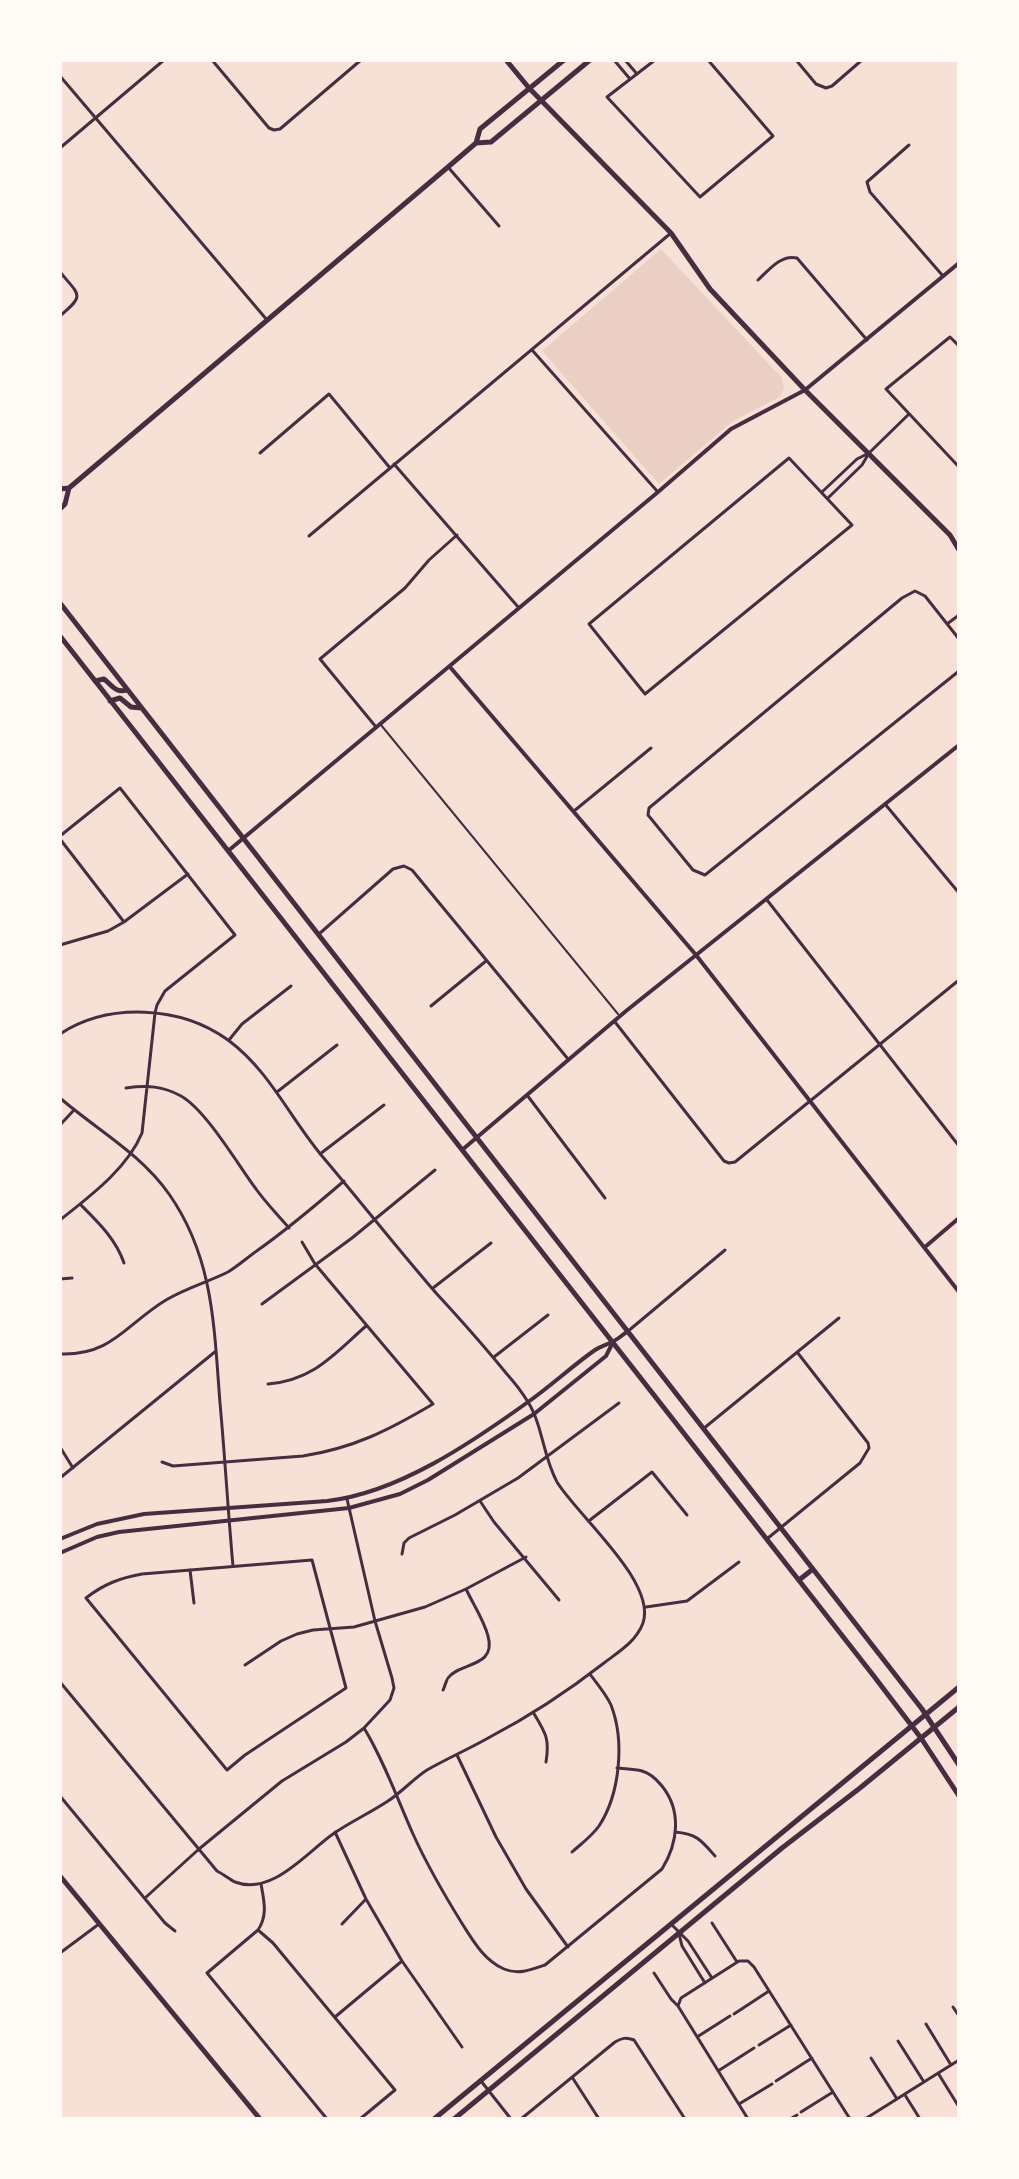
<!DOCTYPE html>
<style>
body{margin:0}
#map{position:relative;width:1019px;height:2179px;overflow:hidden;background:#f7e1d7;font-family:Poppins,sans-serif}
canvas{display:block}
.frame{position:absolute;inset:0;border:62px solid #fffaf5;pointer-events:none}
</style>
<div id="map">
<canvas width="1019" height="2179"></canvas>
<div class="frame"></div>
</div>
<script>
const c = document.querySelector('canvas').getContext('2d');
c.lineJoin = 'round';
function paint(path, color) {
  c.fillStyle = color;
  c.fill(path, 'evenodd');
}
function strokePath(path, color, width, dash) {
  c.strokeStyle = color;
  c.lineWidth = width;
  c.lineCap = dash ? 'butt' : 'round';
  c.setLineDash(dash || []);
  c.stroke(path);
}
const green = new Path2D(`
 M 661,249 L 782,378 L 784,388 L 780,397 L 737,419 L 727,426 L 659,484 L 542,351 Z`);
const service = new Path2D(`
 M 381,725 L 618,1014`);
const minor = new Path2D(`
 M 212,60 L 269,128 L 274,130 L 280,129 L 361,60
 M 614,60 L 630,79
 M 625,60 L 637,74
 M 655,60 L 607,97 L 700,197 L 773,136 L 708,60
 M 796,60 L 816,84 L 826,88 L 832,86 L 862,60
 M 60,76 L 267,320
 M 909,145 L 867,182 L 870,192 L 943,276
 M 60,148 L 164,60
 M 448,167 L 499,226
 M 60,272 C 80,296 85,295 60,316
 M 758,280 C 769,270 781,254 797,258 L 867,340
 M 959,346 L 950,337 L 886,389 L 959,467
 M 532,350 L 657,491
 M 260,453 L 329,394 L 390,468
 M 789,458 L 852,525 L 645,694 L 589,624 Z
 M 394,464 L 519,608
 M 823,491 L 857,459 L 869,453
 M 829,497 L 862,465 L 869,453 L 909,414
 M 309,536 L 671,233
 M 947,624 L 959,615
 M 959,639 L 925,596 L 915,591 L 902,598 L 649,808 L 648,815 L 693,870 L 705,875 L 959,671
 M 376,727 L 320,659 L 405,588 L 429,560 L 457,535
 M 885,804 L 959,893
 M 574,811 L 651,748
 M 60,836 L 120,788 L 235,935 L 165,991 L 157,1005 L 155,1013 L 142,1133 C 127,1169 90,1196 60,1220
 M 60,839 L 124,922
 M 767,900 L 959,1146
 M 319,934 L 393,869 L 404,866 L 412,870 L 568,1059
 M 60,945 L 108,931 L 124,922 L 188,874
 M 431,1006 L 486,961
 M 615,1022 L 724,1161 L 729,1163 L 735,1162 L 959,980
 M 60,1034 C 109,1002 181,1006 228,1040 C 269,1070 290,1118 322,1156 C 360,1201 397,1248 436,1293 C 460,1319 484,1346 506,1373 C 514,1382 522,1392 528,1402 C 543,1426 543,1457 557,1482 C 577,1515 657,1582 643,1623 C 636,1642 618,1652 604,1663 C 568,1691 530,1716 490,1737 C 469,1749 448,1758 427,1770 C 413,1779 402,1792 388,1801 C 370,1813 350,1822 333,1834 C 306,1853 272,1896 235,1882 C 229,1879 223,1874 217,1871 L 60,1682
 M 229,1040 L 242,1024 L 291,986
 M 126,1088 C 147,1085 163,1086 181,1096 C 206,1110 238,1165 256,1189 C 266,1203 278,1215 289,1228
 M 277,1092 L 337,1045
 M 527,1095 L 605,1198
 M 60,1098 C 97,1130 140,1153 169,1194 C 214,1258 214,1328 220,1403 C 225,1457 228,1512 233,1566
 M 60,1125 L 74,1110
 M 320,1154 L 384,1105
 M 80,1204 C 97,1221 116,1239 124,1263
 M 60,1279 L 72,1278
 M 433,1288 L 491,1243
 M 262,1304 L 352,1238 L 435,1170
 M 627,1332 L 725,1250
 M 60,1354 C 112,1356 126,1324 166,1300 C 186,1288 208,1282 228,1272 C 238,1266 248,1257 258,1250 C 288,1229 316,1205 344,1181
 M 494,1357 L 548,1315
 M 268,1384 C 314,1380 334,1354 366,1326
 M 703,1429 L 839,1318
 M 60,1447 L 73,1468
 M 162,1462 L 173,1466 L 303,1456 C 354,1448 389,1430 433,1404 L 315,1264 L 302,1242
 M 60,1478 L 216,1351
 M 480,1501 L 494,1522 L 559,1600
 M 590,1520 L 652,1472 L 687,1515
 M 768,1538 L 860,1463 L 869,1448 L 868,1443 L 797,1352
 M 402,1554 L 404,1543 L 409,1538 L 455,1515 L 518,1478 L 619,1403
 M 312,1560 L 346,1688 L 245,1755 L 227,1770 L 86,1598 C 104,1584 120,1578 142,1574 Z
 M 190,1570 L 194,1603
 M 646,1607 L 687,1601 L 739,1562
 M 245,1665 L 281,1641 L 297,1634 L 313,1630 L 354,1627 L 425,1607 L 466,1589 L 526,1557
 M 443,1690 C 444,1689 447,1678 448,1678 C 459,1662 497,1668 488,1636 C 484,1620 473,1604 466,1589
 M 533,1712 C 545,1732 550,1738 546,1762
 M 364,1728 C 384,1761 397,1798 413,1834 C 427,1865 445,1896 463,1925 C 474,1942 484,1960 504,1969 C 518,1975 531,1970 545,1965 L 662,1869 C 678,1843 682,1811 662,1786 C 657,1780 650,1773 642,1771 C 634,1769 625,1769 617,1768
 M 457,1755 L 496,1837 L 526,1889 L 568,1947
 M 60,1796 L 165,1923 L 175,1931
 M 335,1832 L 366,1899 L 402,1961 L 462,2047
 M 675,1832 C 697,1834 701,1840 715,1856
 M 572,1852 C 581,1844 592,1836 599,1826 C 620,1794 625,1741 611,1705 C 606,1694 597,1684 590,1674
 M 261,1884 C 264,1901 268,1915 258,1930 L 207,1973 L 327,2119
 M 145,1898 L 199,1849 L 282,1781 L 346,1742 L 364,1728 L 390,1700 L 394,1688 L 392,1678 L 375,1621 L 347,1499
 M 712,1923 L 737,1962
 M 342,1924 L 366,1899
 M 671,1924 L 688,1941 L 712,1978
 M 258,1930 L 273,1943 L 395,2090 L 360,2119
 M 679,1934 L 682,1946 L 705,1983
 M 60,1953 L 99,1924
 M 654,1973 L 671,1999 L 678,2006 L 748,2119
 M 678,2006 L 681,1998 L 739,1961 L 748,1961 L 754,1967 L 850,2119
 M 953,2007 L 959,2016
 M 734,2014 L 769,1991
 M 335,2017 L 402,1961
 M 926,2024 L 951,2065
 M 697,2037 L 730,2016
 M 898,2041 L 924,2082
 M 759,2045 L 791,2025
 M 871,2058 L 897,2099
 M 718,2071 L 754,2048
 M 938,2073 L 959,2107
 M 572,2077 L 599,2119
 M 481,2081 L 511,2119
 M 776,2081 L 812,2058
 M 905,2095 L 920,2119
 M 739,2104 L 772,2084
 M 801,2112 L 833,2092
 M 521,2119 L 615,2042 C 622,2038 626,2037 634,2040 L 685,2119
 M 790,2119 L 797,2115
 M 865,2119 L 959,2060`);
const tertiary = new Path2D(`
 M 450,667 L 696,955 L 959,1292
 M 228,851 L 658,492 L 731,429 L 805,390 L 959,263
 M 462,1150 L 626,1011 L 959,745
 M 925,1247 L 959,1218
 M 60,1539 L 97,1524 L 144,1514 L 327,1501 C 398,1493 471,1443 528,1402 C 551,1386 572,1366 595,1350 C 601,1346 606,1345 612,1342 C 617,1340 622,1335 627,1332
 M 60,1553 L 97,1537 L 119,1532 L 349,1508 L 400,1494 L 428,1480 L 534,1414 L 606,1356 L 612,1344`);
const secondary = new Path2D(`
 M 506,60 L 529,88 L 671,233 L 710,289 L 805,390 L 950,535 L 959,550
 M 60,1876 L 260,2119
 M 434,2119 L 959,1687
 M 454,2119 L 782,1848 L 860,1788 L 959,1707`);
const primary = new Path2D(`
 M 476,143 L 491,142 L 590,60
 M 60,489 L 69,488 L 448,167 L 476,143 L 480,129 L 564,60
 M 60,509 L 65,504 L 69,488
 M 60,603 L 922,1709 L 959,1765
 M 60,636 L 873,1675 L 921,1738 L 959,1796
 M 95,681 L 104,679 C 113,686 115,693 127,690
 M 110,701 L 120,698 L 131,707 L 141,708
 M 799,1580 L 813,1569`);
paint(green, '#ebcfc5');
strokePath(service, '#4a2c40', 2);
strokePath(minor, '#4a2c40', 3);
strokePath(tertiary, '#4a2c40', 4);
strokePath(secondary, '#4a2c40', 5);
strokePath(primary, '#4a2c40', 5);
</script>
